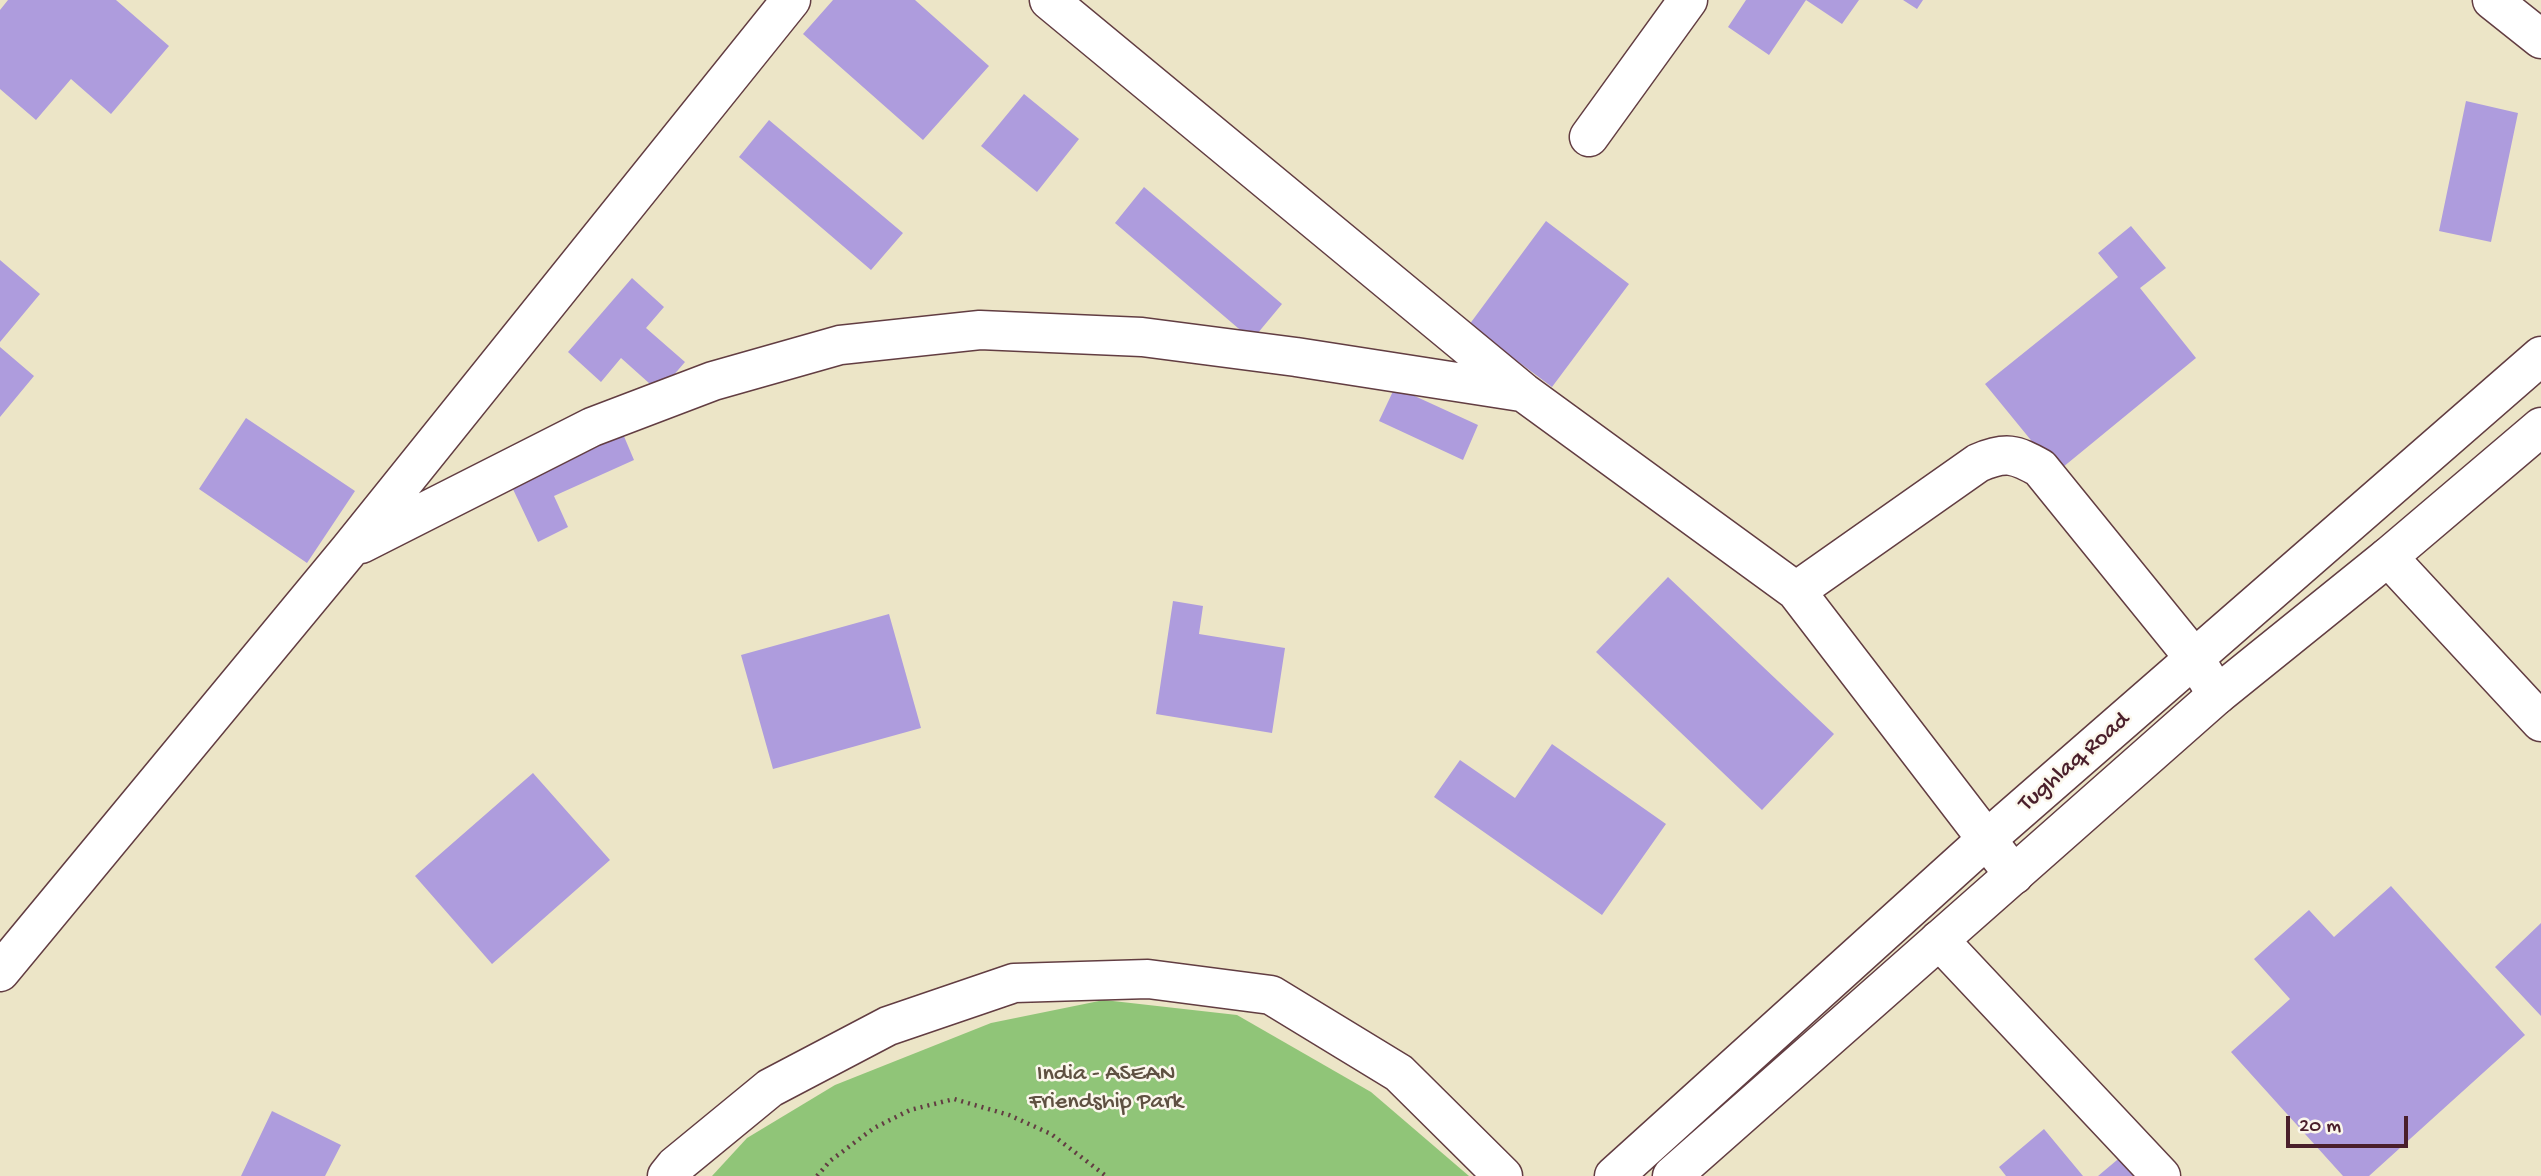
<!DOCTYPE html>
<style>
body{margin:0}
#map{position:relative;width:2541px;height:1176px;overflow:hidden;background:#ece5c7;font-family:"Gochi Hand",sans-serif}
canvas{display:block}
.scale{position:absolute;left:2286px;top:1116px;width:122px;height:32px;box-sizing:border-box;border:4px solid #4a1f2b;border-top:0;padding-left:9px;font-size:21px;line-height:24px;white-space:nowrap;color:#4a1f2b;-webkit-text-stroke:5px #fbf7ec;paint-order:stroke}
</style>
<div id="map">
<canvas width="2541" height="1176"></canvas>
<div class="scale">20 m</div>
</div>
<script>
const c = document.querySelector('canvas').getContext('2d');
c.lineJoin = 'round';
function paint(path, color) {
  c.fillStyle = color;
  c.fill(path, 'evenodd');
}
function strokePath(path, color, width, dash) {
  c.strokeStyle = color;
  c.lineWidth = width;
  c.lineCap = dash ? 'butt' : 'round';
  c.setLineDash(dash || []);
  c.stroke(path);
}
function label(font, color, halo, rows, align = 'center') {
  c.font = font + ' "Gochi Hand",sans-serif';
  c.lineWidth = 5;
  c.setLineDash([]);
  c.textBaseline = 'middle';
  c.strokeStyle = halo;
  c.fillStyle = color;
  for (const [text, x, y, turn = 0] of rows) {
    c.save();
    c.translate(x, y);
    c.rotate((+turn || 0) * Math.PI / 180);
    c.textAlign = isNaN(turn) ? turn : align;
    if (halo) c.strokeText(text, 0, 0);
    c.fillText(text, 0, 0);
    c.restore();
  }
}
const green = new Path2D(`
 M 1104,1000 L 1237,1015 L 1371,1092 L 1469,1176 L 712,1176 L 747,1138 L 835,1085 L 991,1023 Z`);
const building = new Path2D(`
 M 8,0 L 116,0 L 169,46 L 111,114 L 71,79 L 36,120 L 0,89 L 0,10 Z
 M 833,0 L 915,0 L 989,66 L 923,140 L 803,34 Z
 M 1746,0 L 1859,0 L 1842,24 L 1806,0 L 1769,55 L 1728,27 Z
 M 1903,0 L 1923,0 L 1917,9 Z
 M 1024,94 L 1079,139 L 1037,192 L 981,146 Z
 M 2466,101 L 2518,113 L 2491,242 L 2439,231 Z
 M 769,120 L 903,233 L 871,270 L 739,157 Z
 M 1144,187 L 1282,304 L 1252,340 L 1115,223 Z
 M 1546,221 L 1629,284 L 1552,387 L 1469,325 Z
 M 2131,226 L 2166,268 L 2140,288 L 2196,358 L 2057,472 L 1985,384 L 2118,277 L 2098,253 Z
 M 0,260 L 40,294 L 0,342 Z
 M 632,278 L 664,307 L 646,328 L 685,362 L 659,392 L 621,358 L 601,382 L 568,352 Z
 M 0,347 L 34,376 L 0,417 Z
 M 1395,387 L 1478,425 L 1463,460 L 1379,421 Z
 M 246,418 L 355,491 L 307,563 L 199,489 Z
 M 623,434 L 634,460 L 554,496 L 568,527 L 538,542 L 511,485 Z
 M 1668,577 L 1834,734 L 1762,810 L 1596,652 Z
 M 1173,601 L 1203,606 L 1199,634 L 1285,648 L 1272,733 L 1156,714 Z
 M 889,614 L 921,728 L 773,769 L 741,655 Z
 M 1552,744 L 1666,824 L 1602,915 L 1434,797 L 1460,760 L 1515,798 Z
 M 533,773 L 610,860 L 492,964 L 415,876 Z
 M 2391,886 L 2525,1035 L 2369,1176 L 2343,1176 L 2231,1052 L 2290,999 L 2254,959 L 2309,910 L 2334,937 Z
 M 2541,923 L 2541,1016 L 2495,967 Z
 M 272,1111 L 341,1145 L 325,1176 L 241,1176 Z
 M 2044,1129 L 2083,1176 L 2006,1176 L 1999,1167 Z
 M 2123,1155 L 2141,1176 L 2098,1176 Z`);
const path = new Path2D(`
 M 817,1176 L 830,1161 L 874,1128 L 910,1110 L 954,1099 L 1009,1115 L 1051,1134 L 1106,1176`);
const minor = new Path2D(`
 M 1049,0 L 1523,392 L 1796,591 L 2014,875
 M 1589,137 L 1688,0
 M 361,544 L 592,427 L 713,381 L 840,345 L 980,330 L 1142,337 L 1296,357 L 1521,392
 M 2388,557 L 2541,722
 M 1796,591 L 1978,463 C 2006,451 2015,454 2040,468 L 2195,659 L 2217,695
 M 1939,940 L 2161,1176
 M 0,972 L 349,550 L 791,0
 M 667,1176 L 675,1166 L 770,1088 L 888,1026 L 1014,983 L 1148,979 L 1271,995 L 1399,1073 L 1503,1176`);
const major = new Path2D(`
 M 2492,0 L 2541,39
 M 1614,1176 L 1988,838 L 2541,356
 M 1672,1176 L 2217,695 L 2388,557 L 2541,427`);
const streetNames = [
 ["Tughlaq Road",2075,763,-41]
];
const parkNames = [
 ["India - ASEAN",1106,1075],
 ["Friendship Park",1106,1103]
];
paint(green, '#90c578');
paint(building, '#ae9cdd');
strokePath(minor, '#623d42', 41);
strokePath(major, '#623d42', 41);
strokePath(path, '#623d42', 4.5, [2, 5]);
strokePath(minor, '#fff', 38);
strokePath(major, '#fff', 38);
label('24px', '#4a1f2b', '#fbf7ec', streetNames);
label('24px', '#5f5142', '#fbf7ec', parkNames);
</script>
